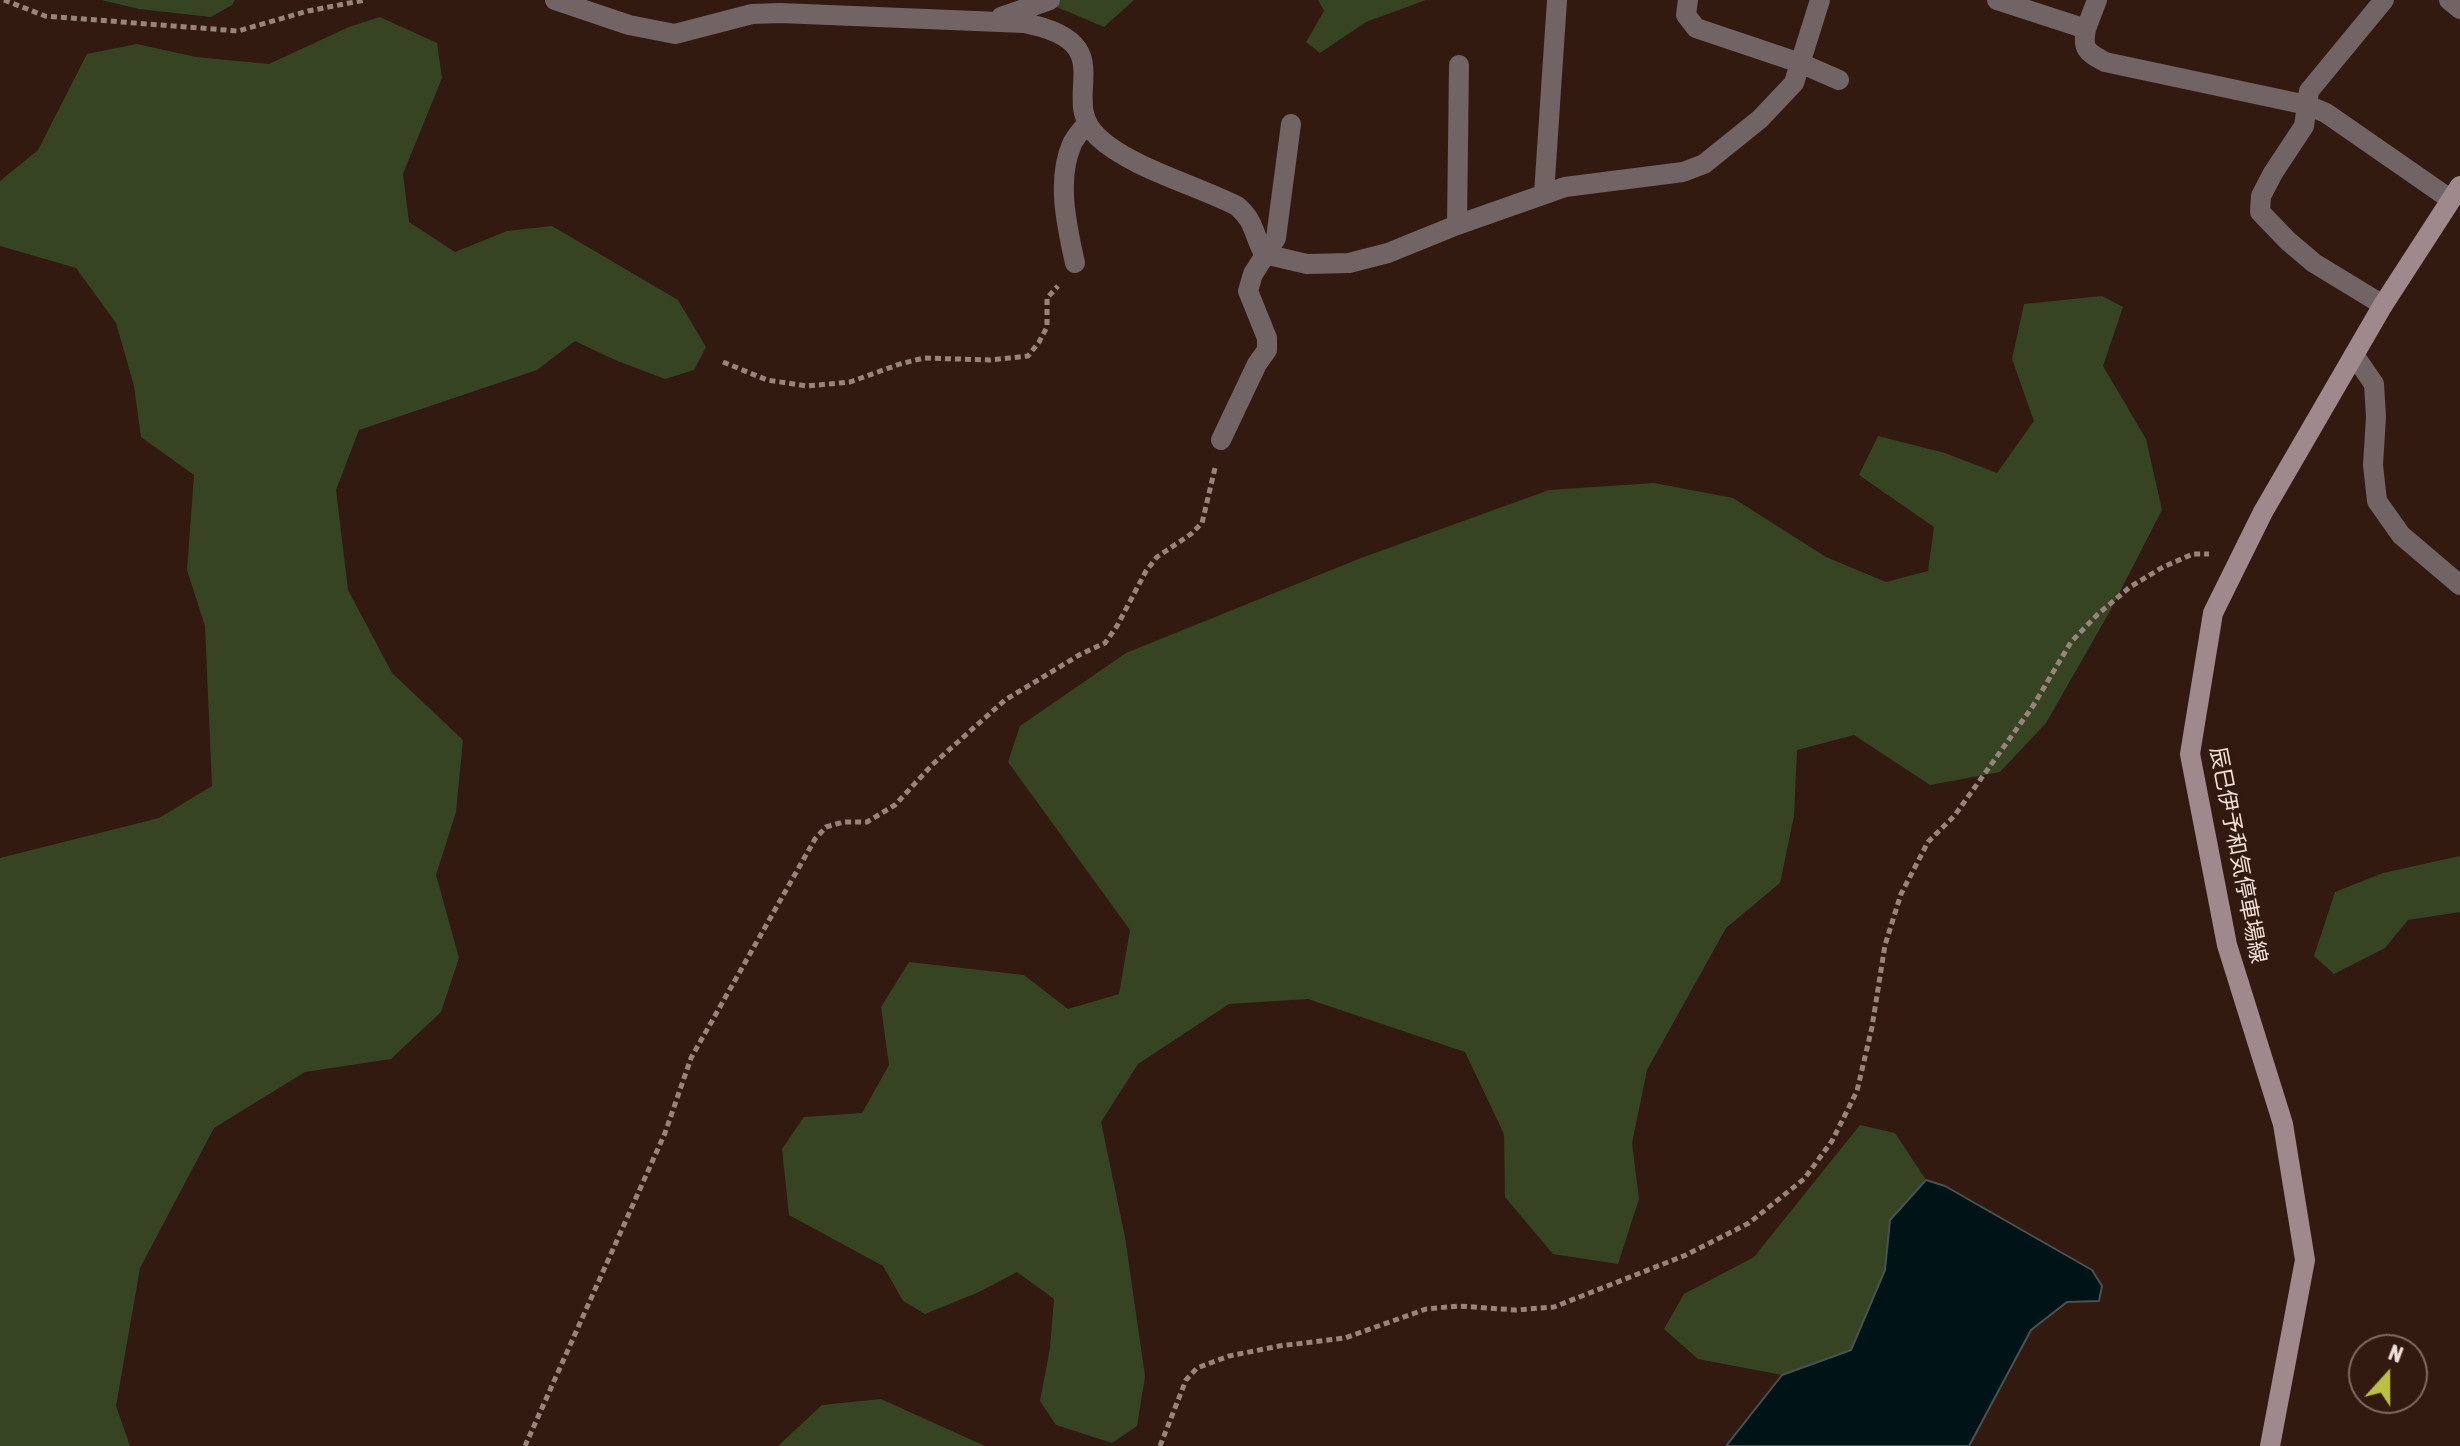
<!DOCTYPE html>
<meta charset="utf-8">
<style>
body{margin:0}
#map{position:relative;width:2460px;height:1446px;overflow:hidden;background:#321a10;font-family:"Asap Condensed",sans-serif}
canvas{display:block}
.north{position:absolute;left:2348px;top:1334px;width:80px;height:80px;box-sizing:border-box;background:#321a10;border:2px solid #7f6a61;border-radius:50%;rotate:21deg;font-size:22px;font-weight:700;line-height:32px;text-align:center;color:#f3e2da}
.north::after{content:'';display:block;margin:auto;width:28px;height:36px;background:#bbc044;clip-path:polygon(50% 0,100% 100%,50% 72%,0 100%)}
</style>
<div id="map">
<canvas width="2460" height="1446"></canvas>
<div class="north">N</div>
</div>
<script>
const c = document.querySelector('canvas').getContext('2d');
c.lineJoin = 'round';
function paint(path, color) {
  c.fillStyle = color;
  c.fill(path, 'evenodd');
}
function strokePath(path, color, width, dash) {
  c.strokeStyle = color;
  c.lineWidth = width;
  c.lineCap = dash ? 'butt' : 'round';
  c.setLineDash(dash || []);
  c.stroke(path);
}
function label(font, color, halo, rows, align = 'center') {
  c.font = font + ' "Asap Condensed","Noto Sans JP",sans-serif';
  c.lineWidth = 7;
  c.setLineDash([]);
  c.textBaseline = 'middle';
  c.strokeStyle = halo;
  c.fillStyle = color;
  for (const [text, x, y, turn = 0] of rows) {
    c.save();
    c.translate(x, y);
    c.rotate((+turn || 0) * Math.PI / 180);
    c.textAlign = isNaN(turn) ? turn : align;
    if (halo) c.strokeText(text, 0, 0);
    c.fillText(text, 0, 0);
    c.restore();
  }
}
const green = new Path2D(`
 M 101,0 L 235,0 L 232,5 L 211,17 L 139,9 Z
 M 1040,0 L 1134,0 L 1104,27 Z
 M 1318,0 L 1426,0 L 1366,22 L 1320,53 L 1306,42 L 1324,11 Z
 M 380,17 L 437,43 L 442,78 L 403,174 L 409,222 L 455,252 L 507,231 L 552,226 L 678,300 L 706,347 L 694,370 L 665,379 L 615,360 L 575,341 L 537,370 L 359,430 L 336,490 L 348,590 L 392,673 L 463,740 L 456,812 L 436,875 L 459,958 L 441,1012 L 391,1059 L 305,1072 L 214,1128 L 140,1268 L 116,1406 L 130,1446 L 0,1446 L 0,858 L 159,818 L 212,786 L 205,626 L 187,570 L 194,475 L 141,437 L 134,386 L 116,323 L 76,268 L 0,246 L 0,181 L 38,150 L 87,54 L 137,44 L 196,57 L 269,64 L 349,27 Z
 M 2102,296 L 2123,307 L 2103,366 L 2146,439 L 2162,510 L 2110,611 L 2046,723 L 2000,772 L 1930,785 L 1854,735 L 1797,750 L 1794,816 L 1780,883 L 1726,928 L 1647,1070 L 1632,1143 L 1639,1199 L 1618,1264 L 1553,1254 L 1505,1197 L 1504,1134 L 1465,1052 L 1308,999 L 1229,1004 L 1138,1064 L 1101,1122 L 1125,1237 L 1145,1376 L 1137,1426 L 1112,1443 L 1056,1425 L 1040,1401 L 1050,1348 L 1054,1299 L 1017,1272 L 979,1292 L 925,1314 L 903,1301 L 883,1266 L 789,1215 L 782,1149 L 804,1117 L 862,1113 L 889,1065 L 881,1007 L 909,962 L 1024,975 L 1068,1009 L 1119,994 L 1130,930 L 1008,762 L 1020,726 L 1126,653 L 1361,558 L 1549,490 L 1654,483 L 1733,498 L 1826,557 L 1886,582 L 1928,571 L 1934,527 L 1859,475 L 1878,436 L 1945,453 L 1997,473 L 2034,421 L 2012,359 L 2024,304 Z
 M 2460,856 L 2460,912 L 2408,920 L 2385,948 L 2334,974 L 2314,956 L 2335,892 L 2383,873 Z
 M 1860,1125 L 1895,1133 L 1926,1180 L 1890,1220 L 1885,1270 L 1851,1350 L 1782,1375 L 1698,1359 L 1664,1329 L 1684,1294 L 1754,1257 Z
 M 881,1399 L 985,1446 L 778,1446 L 822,1405 Z`);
const water = new Path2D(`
 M 1926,1180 L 1945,1186 L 2092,1270 L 2102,1286 L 2099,1301 L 2067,1302 L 2031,1330 L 1969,1446 L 1726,1446 L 1782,1375 L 1851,1350 L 1885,1270 L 1890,1220 Z`);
const path = new Path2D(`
 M 4,0 L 45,16 L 238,31 L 308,11 L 365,0
 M 723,362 L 767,380 L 807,386 L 850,382 L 900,364 L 924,358 L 990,360 L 1028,356 L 1039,342 L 1047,327 L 1047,298 L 1058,286
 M 525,1446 L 665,1133 L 691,1058 L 815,839 L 826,827 L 843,822 L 867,822 L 895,805 L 932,765 L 1005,700 L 1081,654 L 1105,643 L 1117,626 L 1146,571 L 1157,557 L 1191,534 L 1202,523 L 1215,468
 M 1160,1446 L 1186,1380 L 1197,1368 L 1229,1356 L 1279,1346 L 1345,1338 L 1426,1309 L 1459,1306 L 1516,1310 L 1554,1307 L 1686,1255 L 1749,1223 L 1804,1179 L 1832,1141 L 1857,1091 L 1872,1027 L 1885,945 L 1901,894 L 1928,842 L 1955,815 L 2033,706 L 2071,642 L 2098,614 L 2130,587 L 2163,567 L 2193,554 L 2209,554`);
const minor = new Path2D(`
 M 555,0 L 629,25 L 675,34 L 752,14 L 780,13 L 1024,23 C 1127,43 1055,97 1098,137 C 1129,167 1196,185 1237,206 C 1255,221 1253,234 1264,254 L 1307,264 L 1349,263 L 1388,253 L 1457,225 L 1565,187 L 1683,172 L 1704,164 L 1760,119 L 1794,83 L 1820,0
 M 1688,0 L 1686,15 L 1696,28 L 1800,63 L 1839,80
 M 1997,0 L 2086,29 L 2097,0
 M 2449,0 L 2460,9
 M 1001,17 L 1050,0
 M 2086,29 C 2082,50 2087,52 2105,62 L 2307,105 L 2326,113 L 2450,199
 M 1544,194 L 1557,0
 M 1457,225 L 1459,65
 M 1075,263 C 1067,227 1056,180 1072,144 C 1075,137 1082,130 1087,123
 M 2383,305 L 2314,263 L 2288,241 L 2260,212 L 2261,196 L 2273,173 L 2304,126 L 2309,91 L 2384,0
 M 2354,355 L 2374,384 L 2376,417 L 2373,465 L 2377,501 L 2401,535 L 2460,585
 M 1221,440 L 1257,364 L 1267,350 L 1267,338 L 1248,291 L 1253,274 L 1276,238 L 1291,124`);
const secondary = new Path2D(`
 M 2270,1446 L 2305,1260 L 2283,1124 L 2227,945 L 2190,754 L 2213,613 L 2263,512 L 2383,305 L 2460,186`);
const streetNames = [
 ["辰巳伊予和気停車場線",2238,855,79]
];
paint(green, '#364423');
paint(water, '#001417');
strokePath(water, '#495252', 2);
strokePath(path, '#99847b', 5, [6, 4]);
strokePath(minor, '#726365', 20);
strokePath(secondary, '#a0898c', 20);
label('22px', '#f3e2da', '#321a10', streetNames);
</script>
